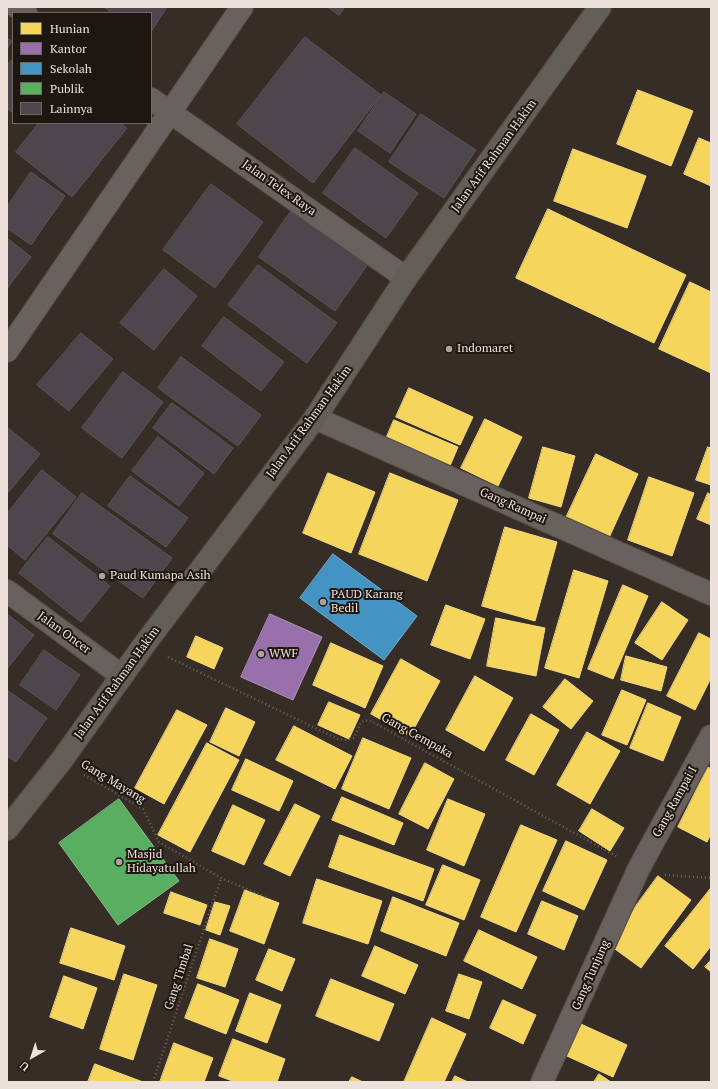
<!DOCTYPE html>
<style>
body{margin:0}
#map{position:relative;width:718px;height:1089px;overflow:hidden;background:#372d27;font-family:"PT Serif",serif}
canvas{display:block}
.frame{position:absolute;inset:0;border:8px solid #ede2db;pointer-events:none}
.legend{position:absolute;left:12px;top:12px;width:140px;height:112px;box-sizing:border-box;background:#1e1611;border:1px solid #716862;margin:0;padding:5px 7px;list-style:none;font-size:12px;color:#ede2db}
.legend li{display:flex;align-items:center;gap:8px;height:20px}
.legend b{width:20px;border:1px solid #716862}
.north{position:absolute;left:12px;top:1037px;width:40px;height:40px;-webkit-text-stroke:3px #1e1611;paint-order:stroke;rotate:219deg;font-size:11px;font-weight:700;line-height:16px;text-align:center;color:#ede2db}
.north::after{content:'';display:block;margin:auto;width:14px;height:18px;background:#ede2db;clip-path:polygon(50% 0,100% 100%,50% 72%,0 100%)}
</style>
<div id="map">
<canvas width="718" height="1089"></canvas>
<div class="frame"></div>
<ul class="legend">
<li><b style="height:11px;background:#f6d55c"></b>Hunian</li>
<li><b style="height:11px;background:#9970ab"></b>Kantor</li>
<li><b style="height:11px;background:#4393c3"></b>Sekolah</li>
<li><b style="height:11px;background:#5aae61"></b>Publik</li>
<li><b style="height:11px;background:#4d474d"></b>Lainnya</li>
</ul>
<div class="north">U</div>
</div>
<script>
const c = document.querySelector('canvas').getContext('2d');
c.lineJoin = 'round';
function paint(path, color) {
  c.fillStyle = color;
  c.fill(path, 'evenodd');
}
function strokePath(path, color, width, dash) {
  c.strokeStyle = color;
  c.lineWidth = width;
  c.lineCap = dash ? 'butt' : 'round';
  c.setLineDash(dash || []);
  c.stroke(path);
}
function label(font, color, halo, rows, align = 'center') {
  c.font = font + ' "PT Serif",serif';
  c.lineWidth = 4;
  c.setLineDash([]);
  c.textBaseline = 'middle';
  c.strokeStyle = halo;
  c.fillStyle = color;
  for (const [text, x, y, turn = 0] of rows) {
    c.save();
    c.translate(x, y);
    c.rotate((+turn || 0) * Math.PI / 180);
    c.textAlign = isNaN(turn) ? turn : align;
    if (halo) c.strokeText(text, 0, 0);
    c.fillText(text, 0, 0);
    c.restore();
  }
}
const homes = new Path2D(`
 M 638,90 L 693,111 L 671,166 L 617,144 Z
 M 699,138 L 711,143 L 711,186 L 684,174 Z
 M 573,149 L 646,176 L 627,228 L 554,201 Z
 M 548,209 L 686,275 L 654,343 L 516,278 Z
 M 690,282 L 711,292 L 711,373 L 659,349 Z
 M 409,388 L 473,417 L 460,445 L 396,417 Z
 M 485,419 L 522,437 L 498,486 L 461,468 Z
 M 394,420 L 458,447 L 447,473 L 383,446 Z
 M 543,447 L 575,456 L 561,507 L 529,498 Z
 M 708,447 L 711,448 L 711,485 L 696,480 Z
 M 596,454 L 638,474 L 608,540 L 565,520 Z
 M 328,473 L 375,492 L 351,553 L 303,533 Z
 M 390,473 L 458,500 L 427,581 L 359,554 Z
 M 649,477 L 694,493 L 672,556 L 628,540 Z
 M 708,493 L 711,495 L 711,525 L 697,519 Z
 M 505,527 L 557,542 L 535,621 L 482,606 Z
 M 574,570 L 608,581 L 579,678 L 545,668 Z
 M 623,585 L 648,596 L 613,679 L 588,669 Z
 M 662,602 L 688,620 L 662,660 L 635,643 Z
 M 446,605 L 485,619 L 470,659 L 431,645 Z
 M 496,618 L 545,628 L 536,676 L 487,666 Z
 M 699,633 L 711,639 L 711,678 L 695,710 L 667,696 Z
 M 196,636 L 223,648 L 214,669 L 187,657 Z
 M 331,643 L 383,666 L 365,708 L 313,685 Z
 M 626,656 L 667,667 L 661,691 L 621,680 Z
 M 401,659 L 440,681 L 410,736 L 371,714 Z
 M 475,676 L 513,698 L 484,751 L 446,730 Z
 M 565,679 L 593,701 L 571,729 L 543,707 Z
 M 622,690 L 646,700 L 627,745 L 602,735 Z
 M 329,702 L 360,715 L 349,739 L 318,725 Z
 M 648,703 L 681,717 L 663,761 L 630,748 Z
 M 226,708 L 255,722 L 239,756 L 210,742 Z
 M 177,710 L 207,725 L 164,804 L 135,788 Z
 M 531,714 L 559,730 L 534,775 L 506,760 Z
 M 294,726 L 352,756 L 335,789 L 276,760 Z
 M 587,732 L 620,751 L 590,804 L 557,785 Z
 M 363,738 L 411,758 L 389,809 L 342,789 Z
 M 207,743 L 239,760 L 190,852 L 158,835 Z
 M 246,759 L 293,781 L 279,811 L 232,790 Z
 M 425,763 L 454,779 L 428,829 L 399,814 Z
 M 708,767 L 711,769 L 711,834 L 707,842 L 678,827 Z
 M 342,797 L 403,823 L 394,845 L 332,820 Z
 M 448,799 L 485,814 L 464,866 L 427,850 Z
 M 295,804 L 320,816 L 290,876 L 264,864 Z
 M 233,805 L 265,820 L 244,865 L 212,851 Z
 M 592,809 L 624,828 L 610,851 L 579,831 Z
 M 521,825 L 557,840 L 516,932 L 481,917 Z
 M 340,835 L 434,869 L 423,901 L 329,867 Z
 M 566,841 L 607,860 L 584,910 L 543,891 Z
 M 443,865 L 480,880 L 464,920 L 426,905 Z
 M 658,876 L 691,900 L 641,968 L 608,944 Z
 M 317,879 L 382,901 L 368,944 L 303,923 Z
 M 711,888 L 711,946 L 693,969 L 665,946 Z
 M 245,890 L 279,903 L 264,944 L 230,931 Z
 M 171,892 L 207,905 L 200,925 L 164,913 Z
 M 393,897 L 459,923 L 446,956 L 381,931 Z
 M 542,901 L 578,916 L 564,950 L 528,934 Z
 M 215,902 L 230,906 L 220,935 L 206,930 Z
 M 71,928 L 125,946 L 114,980 L 60,963 Z
 M 479,930 L 537,957 L 522,989 L 464,961 Z
 M 210,939 L 238,949 L 225,987 L 197,978 Z
 M 375,946 L 418,965 L 405,994 L 362,976 Z
 M 269,949 L 295,959 L 282,991 L 256,980 Z
 M 711,960 L 711,972 L 705,967 Z
 M 124,974 L 157,985 L 133,1060 L 100,1049 Z
 M 459,974 L 482,982 L 469,1019 L 446,1011 Z
 M 64,976 L 97,988 L 83,1029 L 50,1017 Z
 M 331,979 L 394,1004 L 379,1041 L 316,1016 Z
 M 198,984 L 239,1000 L 226,1034 L 185,1018 Z
 M 250,993 L 281,1005 L 267,1043 L 236,1031 Z
 M 503,1000 L 536,1015 L 523,1044 L 490,1028 Z
 M 432,1018 L 466,1034 L 444,1082 L 404,1082 Z
 M 572,1020 L 627,1045 L 613,1077 L 558,1052 Z
 M 233,1039 L 285,1059 L 277,1082 L 235,1082 L 219,1076 Z
 M 174,1043 L 213,1058 L 204,1082 L 160,1082 Z
 M 95,1064 L 143,1082 L 88,1082 Z
 M 599,1074 L 611,1082 L 594,1082 Z
 M 455,1076 L 468,1082 L 452,1082 Z
 M 352,1077 L 363,1082 L 349,1082 Z`);
const offices = new Path2D(`
 M 270,614 L 322,637 L 293,700 L 241,677 Z`);
const schools = new Path2D(`
 M 333,554 L 417,616 L 384,660 L 300,598 Z`);
const public = new Path2D(`
 M 119,799 L 179,881 L 118,925 L 59,843 Z`);
const building = new Path2D(`
 M 104,7 L 167,7 L 151,32 L 151,13 L 113,13 Z
 M 328,7 L 345,7 L 339,15 Z
 M 305,37 L 381,95 L 313,183 L 237,124 Z
 M 7,38 L 12,41 L 7,49 Z
 M 13,58 L 13,113 L 7,108 L 7,66 Z
 M 384,92 L 416,114 L 390,153 L 358,131 Z
 M 421,114 L 476,150 L 444,198 L 389,162 Z
 M 39,123 L 121,123 L 127,128 L 72,197 L 16,152 Z
 M 355,148 L 418,193 L 386,238 L 323,193 Z
 M 31,172 L 65,196 L 31,245 L 7,228 L 7,207 Z
 M 211,184 L 263,222 L 215,288 L 163,250 Z
 M 292,210 L 368,264 L 335,311 L 259,257 Z
 M 7,238 L 31,257 L 7,289 Z
 M 258,265 L 337,323 L 307,363 L 228,305 Z
 M 164,269 L 197,296 L 154,350 L 120,323 Z
 M 224,317 L 284,362 L 261,391 L 202,346 Z
 M 81,333 L 113,359 L 69,411 L 37,385 Z
 M 181,357 L 261,415 L 238,446 L 158,388 Z
 M 123,372 L 163,402 L 122,458 L 82,428 Z
 M 172,403 L 233,448 L 214,474 L 153,428 Z
 M 7,427 L 40,454 L 7,494 Z
 M 158,437 L 204,473 L 179,506 L 132,471 Z
 M 42,470 L 76,497 L 25,560 L 7,545 L 7,514 Z
 M 130,476 L 188,518 L 166,547 L 108,506 Z
 M 82,493 L 172,558 L 143,598 L 53,534 Z
 M 48,537 L 110,586 L 81,622 L 19,573 Z
 M 7,614 L 34,635 L 7,669 Z
 M 44,650 L 80,675 L 56,710 L 20,685 Z
 M 7,690 L 47,718 L 16,762 L 7,756 Z`);
const path = new Path2D(`
 M 168,657 L 338,739 L 346,740 L 354,738 L 361,722 L 369,720 L 616,856
 M 84,775 L 143,809 L 159,842 L 221,878 L 268,898
 M 665,875 L 711,878
 M 153,1082 L 221,878`);
const street = new Path2D(`
 M 17,7 L 26,13
 M 151,99 L 406,278
 M 7,351 L 242,7
 M 315,418 L 711,594
 M 7,591 L 122,676
 M 542,1082 L 639,868 L 711,736`);
const secondary = new Path2D(`
 M 7,829 L 61,761 L 144,645 L 315,418 L 406,278 L 600,7`);
const markers = [
 [449,349,4,"#ada39c"],
 [102,576,4,"#ada39c"],
 [323,602,4,"#ada39c"],
 [261,654,4,"#ada39c"],
 [119,862,4,"#ada39c"]
];
const streetNames = [
 ["Jalan Arif Rahman Hakim",494,156,-54],
 ["Jalan Telex Raya",279,188,35],
 ["Jalan Arif Rahman Hakim",309,422,-54],
 ["Gang Rampai",513,506,24],
 ["Jalan Oncer",64,633,36],
 ["Jalan Arif Rahman Hakim",117,683,-54],
 ["Gang Cempaka",417,736,29],
 ["Gang Mayang",113,782,31],
 ["Gang Rampai I",675,802,-61],
 ["Gang Tunjung",591,975,-66],
 ["Gang Timbal",179,977,-72]
];
const poiNames = [
 ["Indomaret",457,349],
 ["Paud Kumapa Asih",110,576],
 ["PAUD Karang",331,595],
 ["Bedil",331,609],
 ["WWF",269,654],
 ["Masjid",127,855],
 ["Hidayatullah",127,869]
];
paint(homes, '#f6d55c');
strokePath(homes, '#f3d982', 1);
paint(offices, '#9970ab');
strokePath(offices, '#b292b9', 1);
paint(schools, '#4393c3');
strokePath(schools, '#76abca', 1);
paint(public, '#5aae61');
strokePath(public, '#86be86', 1);
paint(building, '#4d474d');
strokePath(building, '#5b5556', 1);
strokePath(street, '#534b45', 24);
strokePath(secondary, '#534b45', 24);
strokePath(path, '#6c6561', 2.5, [1, 3]);
strokePath(street, '#69615d', 22);
strokePath(secondary, '#635e58', 22);
for (const [x, y, r, color] of markers) {
  const dot = new Path2D();
  dot.arc(x, y, r, 0, 2 * Math.PI);
  c.fillStyle = color;
  c.fill(dot);
  strokePath(dot, '#1e1611', 1.5);
}
label('12px', '#ede2db', '#1e1611', streetNames);
label('12px', '#ede2db', '#1e1611', poiNames, 'left');
</script>
